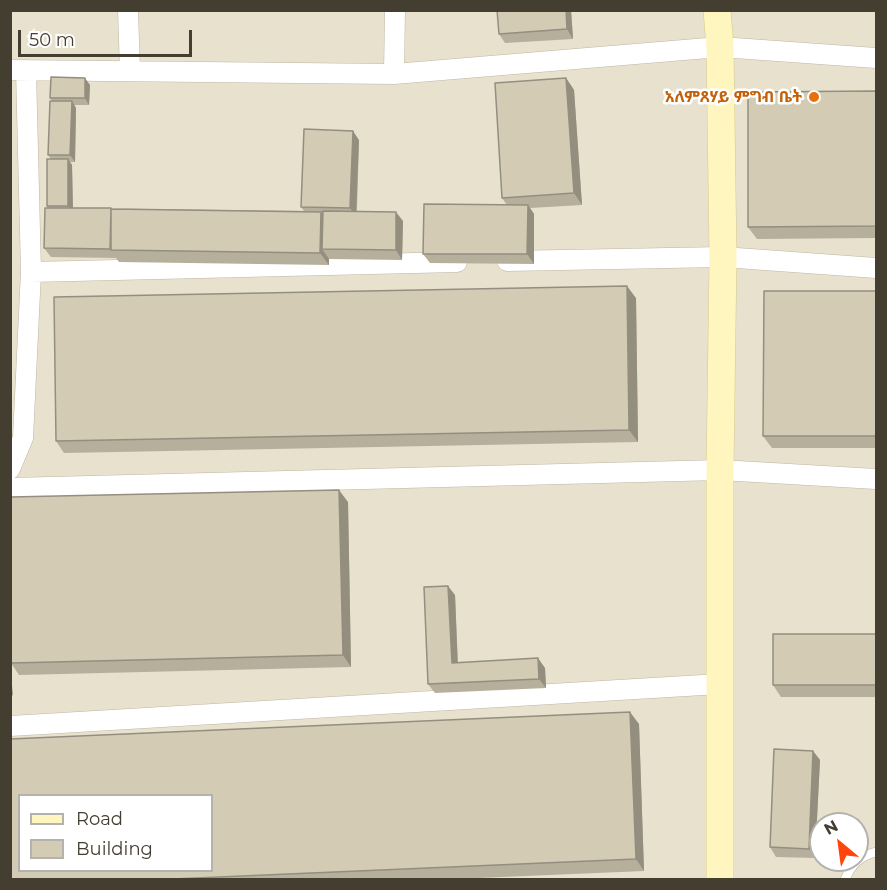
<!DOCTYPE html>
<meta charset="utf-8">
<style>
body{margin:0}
#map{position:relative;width:887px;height:890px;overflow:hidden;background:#f2efe1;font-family:Montserrat,sans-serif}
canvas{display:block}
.frame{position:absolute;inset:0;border:12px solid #443e31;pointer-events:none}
.legend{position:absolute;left:18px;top:794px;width:195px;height:78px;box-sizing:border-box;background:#fff;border:2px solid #b4b2ad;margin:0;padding:8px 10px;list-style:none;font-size:18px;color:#443e31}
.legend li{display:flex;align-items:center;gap:12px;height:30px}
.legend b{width:30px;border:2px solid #b4b2ad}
.north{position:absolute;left:809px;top:812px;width:60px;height:60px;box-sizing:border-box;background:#fff;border:2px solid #b4b2ad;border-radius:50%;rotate:331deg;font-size:16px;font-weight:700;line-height:24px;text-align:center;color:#443e31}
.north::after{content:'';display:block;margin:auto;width:21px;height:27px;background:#ff450b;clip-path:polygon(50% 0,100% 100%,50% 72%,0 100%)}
.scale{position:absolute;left:18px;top:30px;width:174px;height:27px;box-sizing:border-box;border:3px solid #443e31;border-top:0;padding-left:8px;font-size:18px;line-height:21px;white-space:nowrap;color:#443e31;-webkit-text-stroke:4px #fff;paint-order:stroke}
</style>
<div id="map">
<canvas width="887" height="890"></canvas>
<div class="frame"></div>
<ul class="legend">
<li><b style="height:8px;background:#fff5be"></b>Road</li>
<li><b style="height:16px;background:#d4cbb5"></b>Building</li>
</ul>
<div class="north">N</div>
<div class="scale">50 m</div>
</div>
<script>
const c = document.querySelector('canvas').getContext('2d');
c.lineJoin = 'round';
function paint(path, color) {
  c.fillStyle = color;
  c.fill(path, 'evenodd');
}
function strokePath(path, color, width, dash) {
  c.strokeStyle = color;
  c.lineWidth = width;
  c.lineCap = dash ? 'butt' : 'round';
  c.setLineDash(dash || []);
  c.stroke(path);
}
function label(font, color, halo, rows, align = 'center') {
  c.font = font + ' Montserrat,"Noto Sans Ethiopic",sans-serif';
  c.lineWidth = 5;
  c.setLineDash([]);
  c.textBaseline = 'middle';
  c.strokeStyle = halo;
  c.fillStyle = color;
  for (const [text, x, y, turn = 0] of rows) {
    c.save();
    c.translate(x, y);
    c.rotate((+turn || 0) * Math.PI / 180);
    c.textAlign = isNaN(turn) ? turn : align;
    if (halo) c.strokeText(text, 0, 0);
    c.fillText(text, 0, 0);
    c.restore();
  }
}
const residential = new Path2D(`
 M 10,11 L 876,11 L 876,879 L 11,879 ZM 20,796 L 212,796 L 212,870 L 20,870 ZM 821,824 L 857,824 L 857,860 L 821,860 Z`);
const lane = new Path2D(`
 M 845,880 C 851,864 860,856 876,852`);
const street = new Path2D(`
 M 128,10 L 130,71
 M 10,70 L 394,74 L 720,47 L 876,58
 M 394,74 L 395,10
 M 507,261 L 723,257 L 876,268
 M 31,272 L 457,262
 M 10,469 L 23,438 L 31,272 L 26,70
 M 10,488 L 720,470 L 876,479
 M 10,726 L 720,684`);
const secondary = new Path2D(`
 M 717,10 L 720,47 L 723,257 L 720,470 L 720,880`);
const wall = new Path2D(`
 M 571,10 L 573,39 L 505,43 L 499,34 Z
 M 566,78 L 574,90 L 582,205 L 530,208 L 534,214 L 534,264 L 430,263 L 423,254 L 507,205 L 502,198 Z
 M 90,85 L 89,105 L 74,105 L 76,108 L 75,162 L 70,162 L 72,165 L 73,208 L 304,211 L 301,207 L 359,140 L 357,211 L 403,221 L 402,260 L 329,259 L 329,265 L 119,262 L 116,258 L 51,257 L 44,248 L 51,159 L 48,155 L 52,101 L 50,98 Z
 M 876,91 L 876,238 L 757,239 L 748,227 Z
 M 876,291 L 876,448 L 772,448 L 763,436 Z
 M 636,298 L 638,442 L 64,453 L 56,441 Z
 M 348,502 L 351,667 L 19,675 L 11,663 Z
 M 455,595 L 458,663 L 545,668 L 546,688 L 435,693 L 428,684 Z
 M 876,634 L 876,697 L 781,697 L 773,685 Z
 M 639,724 L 644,871 L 455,879 L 10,879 Z
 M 813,751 L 820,760 L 815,858 L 776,857 L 770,847 Z`);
const shadedWall = new Path2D(`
 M 566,10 L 571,10 L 573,39 L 567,29 Z
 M 85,78 L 90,85 L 89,105 L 85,98 Z
 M 566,78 L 574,90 L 582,205 L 574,193 Z
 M 72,101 L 76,108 L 75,162 L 70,155 Z
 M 353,131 L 359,140 L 356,217 L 350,208 Z
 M 68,159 L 72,165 L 73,213 L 68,206 Z
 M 528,205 L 534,214 L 534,264 L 527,254 Z
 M 321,212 L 330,223 L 322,249 L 329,259 L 329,265 L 320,253 Z
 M 396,212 L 403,221 L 402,260 L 396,250 Z
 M 627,286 L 636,298 L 638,442 L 629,430 Z
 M 339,490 L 348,502 L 351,667 L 343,655 Z
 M 448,586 L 455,595 L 458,672 L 452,663 Z
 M 538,658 L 545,668 L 546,688 L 539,679 Z
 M 10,664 L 13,696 L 10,692 Z
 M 630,712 L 639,724 L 644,871 L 636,859 Z
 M 813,751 L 820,760 L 815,858 L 809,849 Z`);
const building = new Path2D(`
 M 497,10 L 566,10 L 567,29 L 499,34 Z
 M 51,77 L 85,78 L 85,98 L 50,98 Z
 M 566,78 L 574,193 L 502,198 L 495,83 Z
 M 876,91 L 876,226 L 748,227 L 748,92 Z
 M 50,101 L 72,101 L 70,155 L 48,155 Z
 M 304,129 L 353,131 L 350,208 L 301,207 Z
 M 47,159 L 68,159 L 68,206 L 47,206 Z
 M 424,204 L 528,205 L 527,254 L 423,254 Z
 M 45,208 L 111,208 L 110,249 L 44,248 Z
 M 111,209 L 321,212 L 320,253 L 111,250 Z
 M 323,211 L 396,212 L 396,250 L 322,249 Z
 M 627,286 L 629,430 L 56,441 L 54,297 Z
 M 764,291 L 876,291 L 876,436 L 763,436 Z
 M 339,490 L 343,655 L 11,663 L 10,497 Z
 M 448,586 L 452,663 L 538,658 L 539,679 L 428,684 L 424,587 Z
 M 773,634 L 876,634 L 876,685 L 773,685 Z
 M 630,712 L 636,859 L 172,879 L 10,879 L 10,739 ZM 20,795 L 212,795 L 212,870 L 20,870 Z
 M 774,749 L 813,751 L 809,849 L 770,847 Z`);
const markers = [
 [814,97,6,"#e8710a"]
];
const foodNames = [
 ["አለምጸሃይ ምግብ ቤት",802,97]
];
paint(residential, '#e7e1ce');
strokePath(lane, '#beb7a3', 10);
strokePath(street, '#beb7a3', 21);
strokePath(secondary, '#d7ca8c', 28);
strokePath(lane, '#fff', 9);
strokePath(street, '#fff', 20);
strokePath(secondary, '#fff5be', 27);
paint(wall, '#b6af9c');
paint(shadedWall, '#948e7f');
paint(building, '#d4cbb5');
strokePath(building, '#948e7f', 1.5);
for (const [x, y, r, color] of markers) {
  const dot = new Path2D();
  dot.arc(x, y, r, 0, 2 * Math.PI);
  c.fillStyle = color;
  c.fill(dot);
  strokePath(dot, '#fff', 2);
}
label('bold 16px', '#c56008', '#fff', foodNames, 'right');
</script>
